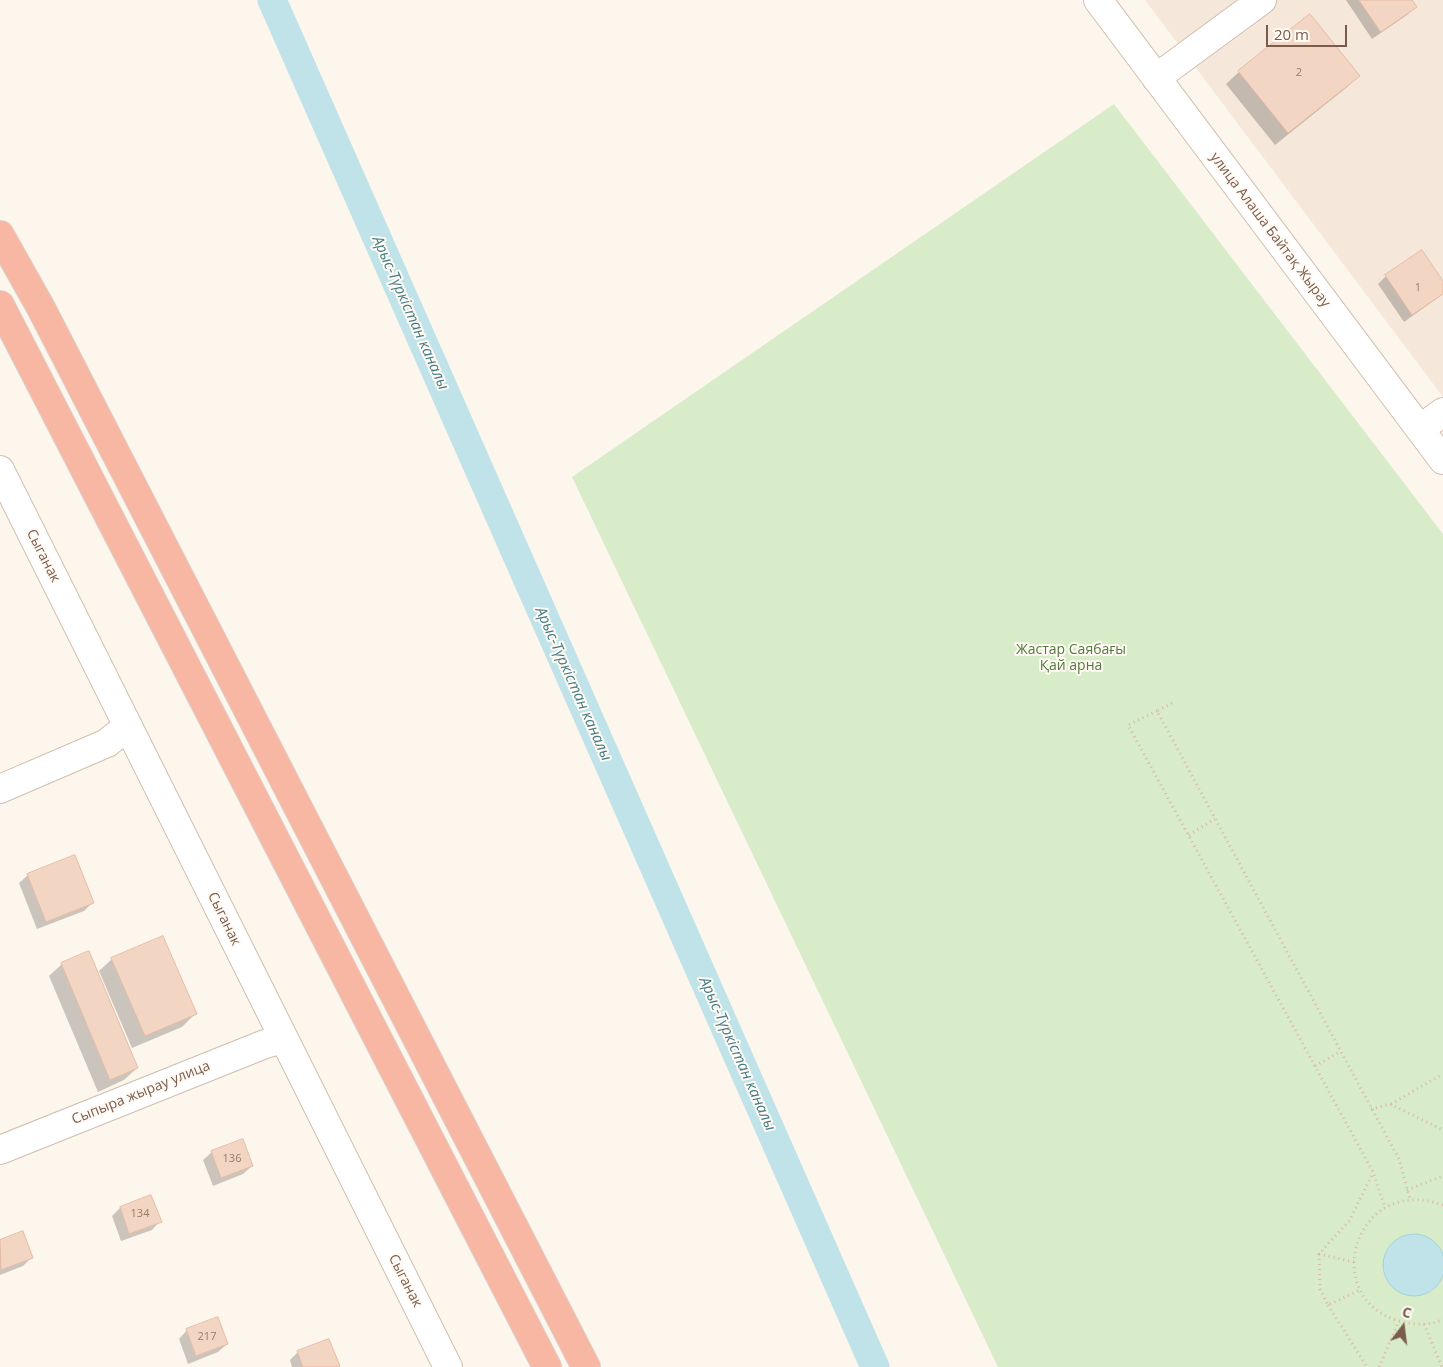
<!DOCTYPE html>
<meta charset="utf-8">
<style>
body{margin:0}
#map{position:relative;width:1443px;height:1367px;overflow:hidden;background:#fdf6ec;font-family:"Open Sans",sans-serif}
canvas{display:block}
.north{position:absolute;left:1378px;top:1302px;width:50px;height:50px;-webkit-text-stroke:4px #fffaf3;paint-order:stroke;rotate:15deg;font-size:14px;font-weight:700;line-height:20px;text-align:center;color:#7a5c4d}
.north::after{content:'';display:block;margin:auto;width:18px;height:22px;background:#7a5c4d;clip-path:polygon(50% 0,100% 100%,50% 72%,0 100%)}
.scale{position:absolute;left:1266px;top:25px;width:81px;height:22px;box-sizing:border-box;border:2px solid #7a5c4d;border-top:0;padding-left:6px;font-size:15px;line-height:18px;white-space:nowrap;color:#7a5c4d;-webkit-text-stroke:4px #fffaf3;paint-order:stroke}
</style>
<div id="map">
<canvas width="1443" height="1367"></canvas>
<div class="north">С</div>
<div class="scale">20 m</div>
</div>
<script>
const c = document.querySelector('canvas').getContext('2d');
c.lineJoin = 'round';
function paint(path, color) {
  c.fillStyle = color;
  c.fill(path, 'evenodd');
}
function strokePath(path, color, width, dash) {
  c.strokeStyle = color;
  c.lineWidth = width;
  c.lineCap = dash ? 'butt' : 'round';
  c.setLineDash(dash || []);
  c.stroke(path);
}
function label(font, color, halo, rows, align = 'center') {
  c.font = font + ' "Open Sans",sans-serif';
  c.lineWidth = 4;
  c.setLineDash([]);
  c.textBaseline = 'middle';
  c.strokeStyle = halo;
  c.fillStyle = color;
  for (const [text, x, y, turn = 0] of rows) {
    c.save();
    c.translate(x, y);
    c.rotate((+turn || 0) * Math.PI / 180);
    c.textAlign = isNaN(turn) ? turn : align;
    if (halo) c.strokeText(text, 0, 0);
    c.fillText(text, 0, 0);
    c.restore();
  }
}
const residential = new Path2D(`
 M 1145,0 L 1443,0 L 1443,397 Z`);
const green = new Path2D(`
 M 1114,104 L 1443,534 L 1443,1367 L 998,1367 L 572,477 Z`);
const water = new Path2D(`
 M1383 1265a31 31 0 1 1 62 0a31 31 0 1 1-62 0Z`);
const shadow = new Path2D(`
 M 1346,0 L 1411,0 L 1415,7 L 1407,15 L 1372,39 Z
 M 1239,72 L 1358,76 L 1346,88 L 1275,145 L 1226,84 Z
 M 1386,276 L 1443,284 L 1443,294 L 1404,322 L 1378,284 Z
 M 28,875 L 92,903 L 84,911 L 37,929 L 19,883 Z
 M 112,959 L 195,1014 L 182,1027 L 132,1048 L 99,971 Z
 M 62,964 L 137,1068 L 124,1080 L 98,1092 L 49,976 Z
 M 212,1152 L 252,1166 L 243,1174 L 213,1186 L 203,1160 Z
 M 151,1196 L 160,1221 L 152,1230 L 121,1241 L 112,1216 L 120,1208 Z
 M 22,1233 L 31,1258 L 23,1266 L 0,1275 L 0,1241 Z
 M 187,1330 L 227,1344 L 218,1352 L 188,1364 L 179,1339 Z
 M 298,1352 L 338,1365 L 336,1367 L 292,1367 L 290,1360 Z`);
const canal = new Path2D(`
 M 272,0 L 875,1367`);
const building = new Path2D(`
 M 1359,0 L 1412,0 L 1417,7 L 1381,32 Z
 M 1310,14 L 1360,76 L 1288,133 L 1238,71 Z
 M 1422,250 L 1443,281 L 1443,294 L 1412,315 L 1385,275 Z
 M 75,855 L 94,903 L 46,922 L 27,874 Z
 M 163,936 L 197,1014 L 145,1036 L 111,958 Z
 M 89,951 L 138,1068 L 110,1080 L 61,963 Z
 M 243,1139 L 253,1166 L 221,1178 L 211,1151 Z
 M 151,1195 L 162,1222 L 129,1234 L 120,1207 Z
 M 23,1231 L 33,1258 L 1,1270 L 0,1240 Z
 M 218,1317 L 228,1344 L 196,1356 L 186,1329 Z
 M 329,1339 L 340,1366 L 336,1367 L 303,1367 L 297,1351 Z`);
const path = new Path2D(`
 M 1172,703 L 1157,711 L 1399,1159 L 1410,1199
 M 1157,711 L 1128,725 L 1373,1172 L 1385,1208
 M 1189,835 L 1215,819
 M 1315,1066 L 1340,1052
 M 1391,1104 L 1443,1074
 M 1371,1109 L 1390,1104 L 1443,1130
 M 1407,1190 L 1443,1176
 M 1443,1205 C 1355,1173 1318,1298 1399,1321 C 1413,1325 1430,1326 1443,1319
 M 1319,1254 L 1320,1289 L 1328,1305 L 1360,1290
 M 1354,1262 L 1319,1254 L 1349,1221 L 1373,1173
 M 1328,1305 L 1367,1367
 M 1424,1324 L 1442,1367
 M 1379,1367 L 1399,1321`);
const minor = new Path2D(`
 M 1098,0 L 1443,460
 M 1156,78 L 1262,0
 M 1420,429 L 1443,412
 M 0,470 L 448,1367
 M 0,789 L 107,743 L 128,726
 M 0,1150 L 265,1044 L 284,1039`);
const highway = new Path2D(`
 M 0,235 L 41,308 L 586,1367
 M 0,305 L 547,1367`);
const numberNames = [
 ["2",1299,73],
 ["1",1418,288],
 ["136",232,1159],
 ["134",140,1214],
 ["217",207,1337]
];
const streetNames = [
 ["улица Алаша Байтақ Жырау",1270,230,53],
 ["Сыганак",43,556,63],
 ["Сыганак",224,919,64],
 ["Сыпыра жырау улица",141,1093,-22],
 ["Сыганак",405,1281,63]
];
const parkNames = [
 ["Жастар Саябағы",1071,650],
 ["Қай арна",1071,666]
];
const waterNames = [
 ["Арыс-Түркістан каналы",410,313,66],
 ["Арыс-Түркістан каналы",573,684,66],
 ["Арыс-Түркістан каналы",737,1054,66]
];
paint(residential, '#f5e8da');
paint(green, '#d8ecc9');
paint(water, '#bfe3e8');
strokePath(water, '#a5d3da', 1);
paint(shadow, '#0003');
strokePath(canal, '#bfe3e8', 29);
paint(building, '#f3d5c3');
strokePath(building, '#e6bba3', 1);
strokePath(minor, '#d1beb0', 30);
strokePath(highway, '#dad1cd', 30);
strokePath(path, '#d9b8a5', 3, [1, 4]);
strokePath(minor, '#fff', 28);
strokePath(highway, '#f7b7a3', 28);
label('11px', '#987a6a', null, numberNames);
label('14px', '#7a5c4d', '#fffaf3', streetNames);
label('14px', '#537a41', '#fffaf3', parkNames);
label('italic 15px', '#437c86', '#fffaf3', waterNames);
</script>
